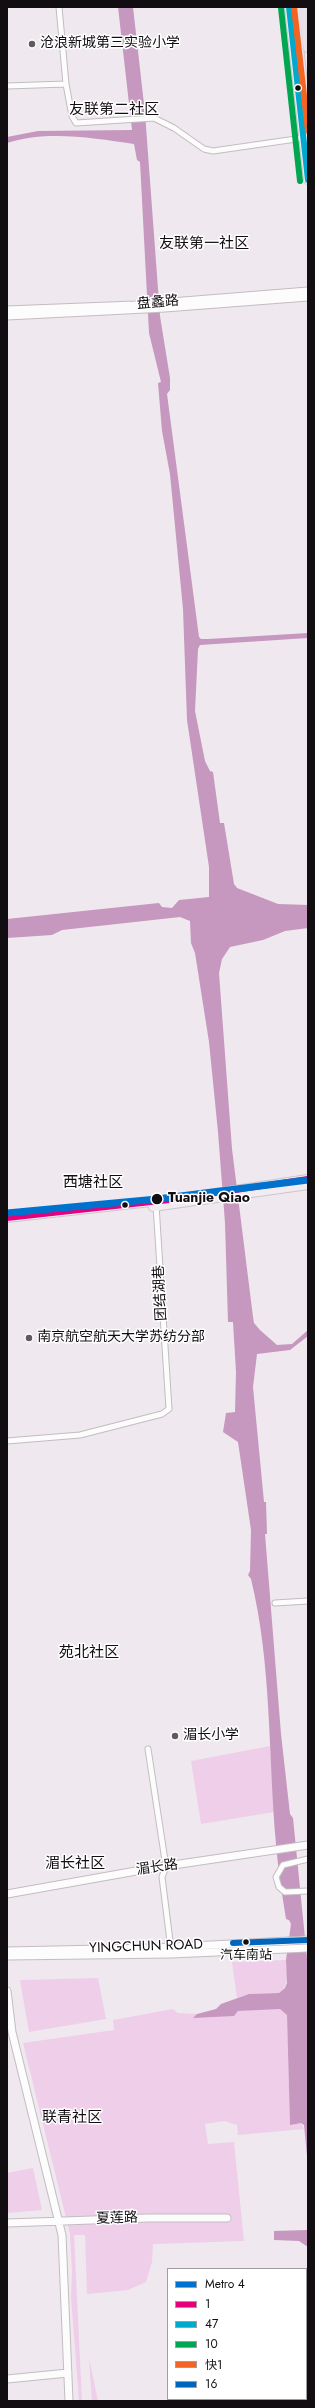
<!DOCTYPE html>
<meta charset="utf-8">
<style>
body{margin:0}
#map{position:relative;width:315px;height:2408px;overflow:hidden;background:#efe8ee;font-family:Jost,"Noto Sans SC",sans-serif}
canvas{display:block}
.frame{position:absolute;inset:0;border:8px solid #110d11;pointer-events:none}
.legend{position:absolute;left:167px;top:2268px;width:140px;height:132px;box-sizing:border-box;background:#fff;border:1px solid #a09ea0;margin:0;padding:5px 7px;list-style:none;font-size:12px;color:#110d11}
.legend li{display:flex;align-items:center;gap:8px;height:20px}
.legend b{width:20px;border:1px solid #a09ea0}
</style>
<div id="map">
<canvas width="315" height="2408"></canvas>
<div class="frame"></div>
<ul class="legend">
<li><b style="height:5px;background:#0072ce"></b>Metro 4</li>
<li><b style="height:5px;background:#e5007d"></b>1</li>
<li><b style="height:5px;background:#00a9ce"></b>47</li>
<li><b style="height:5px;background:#00a651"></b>10</li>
<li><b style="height:5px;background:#f26522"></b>快1</li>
<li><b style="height:5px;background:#0065bd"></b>16</li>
</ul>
</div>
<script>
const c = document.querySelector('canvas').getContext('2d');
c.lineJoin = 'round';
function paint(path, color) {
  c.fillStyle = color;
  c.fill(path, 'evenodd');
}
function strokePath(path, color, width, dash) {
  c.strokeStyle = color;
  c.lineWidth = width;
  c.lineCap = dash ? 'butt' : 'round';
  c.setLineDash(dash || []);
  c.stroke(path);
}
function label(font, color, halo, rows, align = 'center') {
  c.font = font + ' Jost,"Noto Sans SC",sans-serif';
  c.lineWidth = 3;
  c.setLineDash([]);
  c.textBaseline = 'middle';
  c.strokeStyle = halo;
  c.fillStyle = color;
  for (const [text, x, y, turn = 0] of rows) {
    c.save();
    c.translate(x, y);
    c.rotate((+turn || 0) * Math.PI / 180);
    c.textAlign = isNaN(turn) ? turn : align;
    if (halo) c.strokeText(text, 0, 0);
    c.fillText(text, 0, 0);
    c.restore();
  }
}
const green = new Path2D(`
 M 270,1746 L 274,1812 L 201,1824 L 191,1761 Z
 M 286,1960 C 287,1972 290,1986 279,1993 L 249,1994 L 237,1998 L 232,1962 Z
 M 98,1978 L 106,2019 L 29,2032 L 20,1980 Z
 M 280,2008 L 287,2015 L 290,2124 L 301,2123 L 304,2129 L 238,2135 L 237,2125 L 224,2121 L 205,2124 L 208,2144 L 234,2142 L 244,2241 L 153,2244 L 152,2262 L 146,2282 L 128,2290 L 87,2294 L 85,2235 L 74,2235 L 82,2401 L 79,2401 L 71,2297 L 72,2271 L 70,2234 L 23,2043 L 114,2030 L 113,2020 L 173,2009 L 178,2013 L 233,2016 L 238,2011 Z
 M 33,2168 L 42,2210 L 7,2213 L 7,2173 Z
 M 89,2358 L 98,2401 L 92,2401 Z`);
const water = new Path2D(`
 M 118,7 L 133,7 L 145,113 L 160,316 L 170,378 L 170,390 L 167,394 L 199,637 L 201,639 L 208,639 L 308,633 L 308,638 L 200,645 L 198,649 L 195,711 L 205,761 L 210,771 L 213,772 L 220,823 L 224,823 L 234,884 L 237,888 L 278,904 L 308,905 L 308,928 L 285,931 L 263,940 L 230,947 L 222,959 L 219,973 L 232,1149 L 253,1317 L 254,1323 L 260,1330 L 277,1345 L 292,1344 L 308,1330 L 308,1336 L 290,1350 L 257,1354 L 253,1387 L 264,1502 L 266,1502 L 267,1534 L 265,1534 L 281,1734 L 290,1814 L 293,1818 L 308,1968 L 308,2166 L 304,2125 L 301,2123 L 290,2125 L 287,2015 L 280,2009 L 238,2011 L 234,2016 L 193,2018 L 197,2014 L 216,2009 L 221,2004 L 249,1994 L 279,1993 L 285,1988 L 287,1983 L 286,1960 L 291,1924 L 289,1920 L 286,1919 C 282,1894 278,1869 276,1844 C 268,1755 272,1665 251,1579 L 248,1575 L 250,1571 L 251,1530 L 238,1442 L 223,1432 L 226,1413 L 235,1412 L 236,1372 L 233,1322 L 228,1322 L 225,1223 L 218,1132 L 209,1042 L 195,953 L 191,943 L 190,921 L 180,917 L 62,930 L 52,935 L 7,938 L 7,919 L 159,903 L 162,907 L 172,908 L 179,900 L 209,897 L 209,867 L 187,720 L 183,609 L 170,474 L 162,431 L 158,383 L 161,382 L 149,333 L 140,162 L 137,160 L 134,144 C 92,138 48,130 7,143 L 7,137 L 38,131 L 132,130 Z
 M 308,2230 L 308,2247 L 299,2241 L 274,2240 L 274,2231 Z`);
const street = new Path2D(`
 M 59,7 L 66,84
 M 7,86 L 66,84 L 72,116 L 76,123 L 154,118 L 174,128 L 204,149 L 213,151 L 303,138
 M 7,1441 L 80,1435 L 162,1414 L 169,1409 L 156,1205
 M 275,1603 L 308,1601
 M 148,1749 L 166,1867 L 162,1877 L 171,1949
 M 308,1859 L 283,1865 L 276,1877 L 279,1887 L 285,1892 L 308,1891`);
const secondary = new Path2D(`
 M 7,310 L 134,305 L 308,291
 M 7,316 L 165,308 L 308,297
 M 7,1894 L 153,1868 L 308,1845
 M 7,1951 L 153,1948 L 308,1940
 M 7,1956 L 171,1954 L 308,1948
 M 7,1991 L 12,2032 L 62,2235 L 69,2401
 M 7,2223 L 148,2218 L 227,2218
 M 7,2379 L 68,2373`);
const primary = new Path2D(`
 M 289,7 L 308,180
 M 308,7 L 308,10
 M 153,1207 L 308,1185
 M 7,1218 L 169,1200 L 308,1179`);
const highway = new Path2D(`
 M 294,7 L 308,131
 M 303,7 L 308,48`);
const bus1 = new Path2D(`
 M 7,1218 L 169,1200 L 308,1179`);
const bus2 = new Path2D(`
 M 289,7 L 308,180`);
const bus3 = new Path2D(`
 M 281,8 L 300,181`);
const bus4 = new Path2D(`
 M 294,7 L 308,131`);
const bus5 = new Path2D(`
 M 233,1943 L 308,1940`);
const metro1 = new Path2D(`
 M 7,1213 L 157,1199 L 308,1180`);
const markers = [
 [32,44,4,"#5f5a5e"],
 [298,88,3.5,"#110d11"],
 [157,1199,6,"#110d11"],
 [125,1205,3.5,"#110d11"],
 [29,1338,4,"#5f5a5e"],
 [175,1736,4,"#5f5a5e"],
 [246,1942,3.5,"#110d11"]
];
const busNames = [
 ["汽车南站",246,1956]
];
const poiNames = [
 ["沧浪新城第三实验小学",40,44],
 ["南京航空航天大学苏纺分部",37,1338],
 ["湄长小学",183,1736]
];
const streetNames = [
 ["盘蠡路",158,303,-5],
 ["团结湖巷",161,1293,-93],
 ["湄长路",157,1868,-8],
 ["YINGCHUN ROAD",146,1947,-2],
 ["夏莲路",117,2219,-2]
];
const stopNames = [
 ["Tuanjie Qiao",168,1199]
];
const neighbourhoodNames = [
 ["友联第二社区",114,110],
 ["友联第一社区",204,244],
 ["西塘社区",93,1183],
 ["苑北社区",89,1653],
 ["湄长社区",75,1864],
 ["联青社区",72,2118]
];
paint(green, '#efceea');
paint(water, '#c697bf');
strokePath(street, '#c2bdc1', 7);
strokePath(secondary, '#c2bdc1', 9);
strokePath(primary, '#cac7c9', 10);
strokePath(highway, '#cac7c9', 11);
strokePath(street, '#fdfcfc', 5);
strokePath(secondary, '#fdfcfc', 7);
strokePath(primary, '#f2ebf1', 8);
strokePath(highway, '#eae0e9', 9);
strokePath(bus1, '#e5007d', 6);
strokePath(bus2, '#00a9ce', 6);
strokePath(bus3, '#00a651', 6);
strokePath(bus4, '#f26522', 6);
strokePath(bus5, '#0065bd', 6);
strokePath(metro1, '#0072ce', 7);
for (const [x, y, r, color] of markers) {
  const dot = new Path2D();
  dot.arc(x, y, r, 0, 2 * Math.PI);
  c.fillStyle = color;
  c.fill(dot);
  strokePath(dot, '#fff', 1.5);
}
label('13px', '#110d11', '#fff', busNames);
label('14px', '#110d11', '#fff', poiNames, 'left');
label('14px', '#110d11', '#fff', streetNames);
label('bold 14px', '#110d11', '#fff', stopNames, 'left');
label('15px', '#110d11', '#fff', neighbourhoodNames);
</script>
